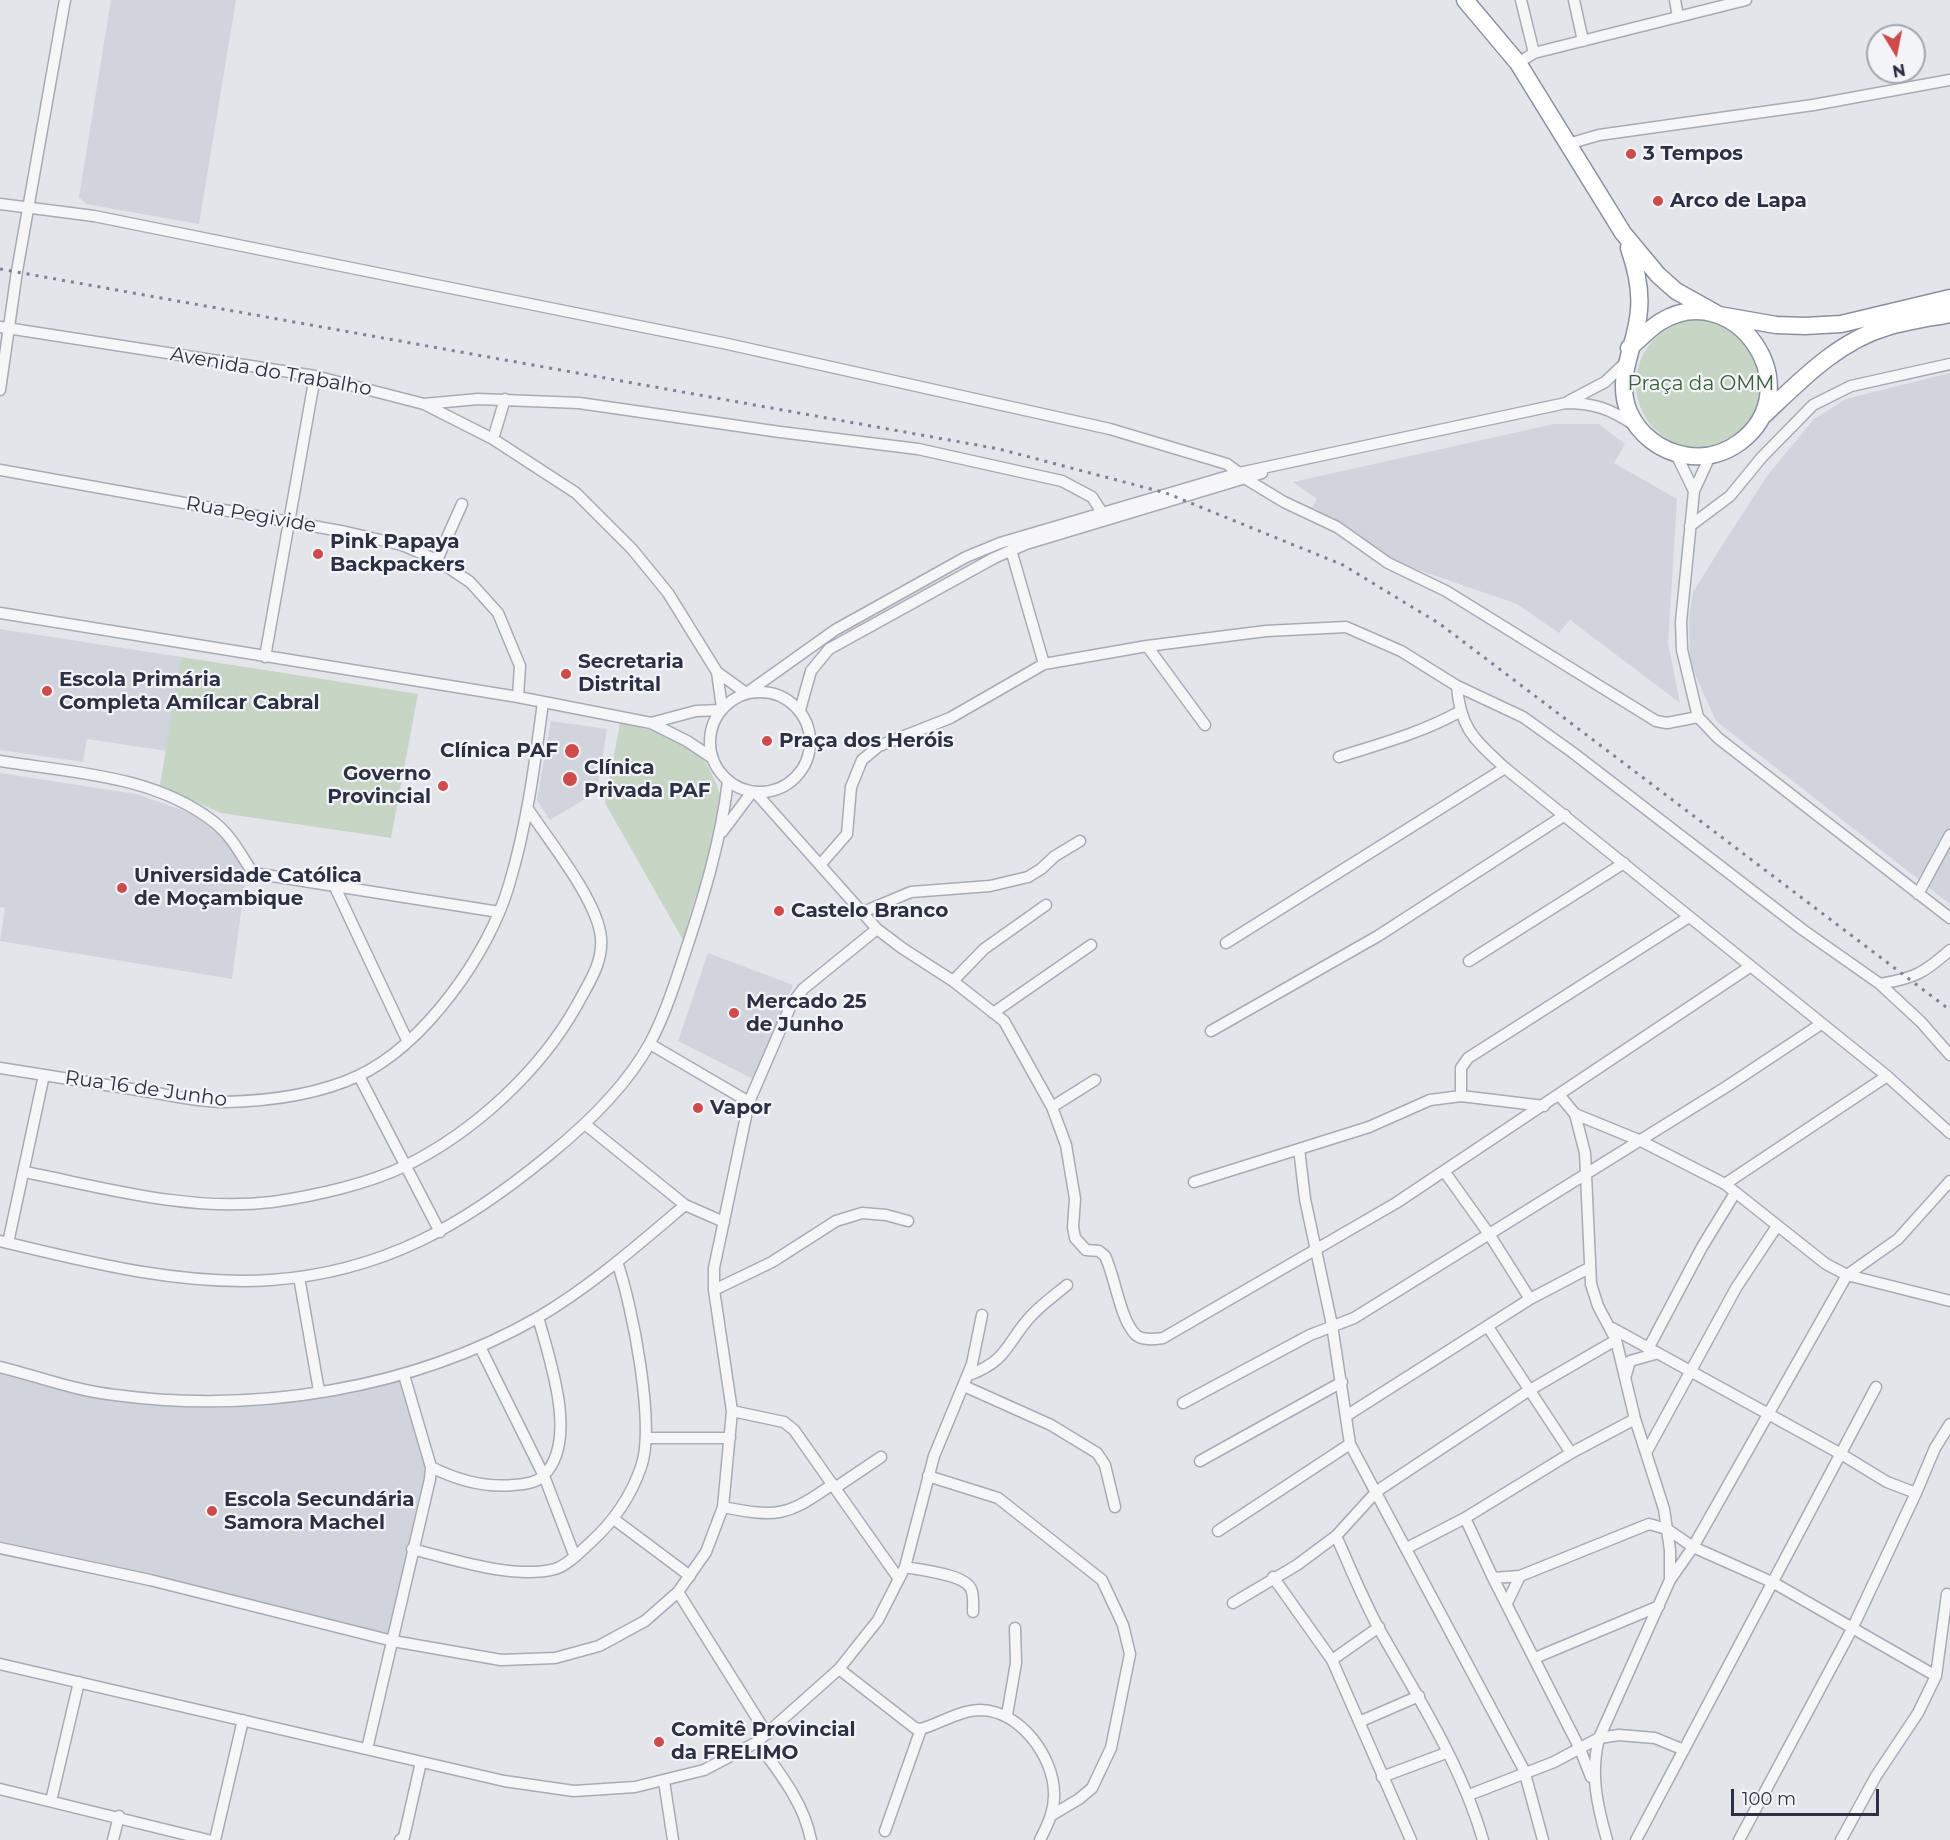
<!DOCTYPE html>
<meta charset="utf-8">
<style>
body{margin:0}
#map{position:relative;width:1950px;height:1840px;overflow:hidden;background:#e3e5eb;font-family:Montserrat,sans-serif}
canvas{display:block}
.north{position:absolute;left:1866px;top:24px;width:60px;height:60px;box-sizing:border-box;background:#f3f4f8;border:2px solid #a3a6b0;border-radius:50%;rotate:170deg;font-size:16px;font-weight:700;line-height:24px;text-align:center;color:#2b3043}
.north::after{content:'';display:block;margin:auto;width:21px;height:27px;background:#ce4a4b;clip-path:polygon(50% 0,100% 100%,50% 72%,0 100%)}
.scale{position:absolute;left:1731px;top:1789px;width:148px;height:27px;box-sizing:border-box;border:3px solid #2b3043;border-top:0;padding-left:8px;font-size:18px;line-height:21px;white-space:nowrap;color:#2b3043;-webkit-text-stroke:4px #f3f4f8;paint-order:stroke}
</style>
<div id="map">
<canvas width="1950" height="1840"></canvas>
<div class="north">N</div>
<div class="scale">100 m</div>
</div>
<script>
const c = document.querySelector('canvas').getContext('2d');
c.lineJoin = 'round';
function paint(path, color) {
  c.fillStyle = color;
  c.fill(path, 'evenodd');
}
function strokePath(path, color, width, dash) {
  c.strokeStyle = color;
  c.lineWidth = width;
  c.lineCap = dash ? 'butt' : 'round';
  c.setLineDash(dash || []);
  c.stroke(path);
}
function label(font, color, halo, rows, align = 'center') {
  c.font = font + ' Montserrat,sans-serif';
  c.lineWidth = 4.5;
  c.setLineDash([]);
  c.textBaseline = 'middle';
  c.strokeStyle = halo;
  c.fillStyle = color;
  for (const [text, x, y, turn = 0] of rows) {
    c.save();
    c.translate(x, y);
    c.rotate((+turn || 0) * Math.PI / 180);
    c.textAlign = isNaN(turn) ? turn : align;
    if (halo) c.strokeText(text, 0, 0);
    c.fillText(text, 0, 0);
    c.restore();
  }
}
const built = new Path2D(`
 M 111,0 L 236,0 L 199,224 L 86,204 L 79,197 Z
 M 1950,373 L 1950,904 L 1716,721 L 1690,663 L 1689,618 L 1693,592 L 1725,541 L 1767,476 L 1814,419 L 1846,399 Z
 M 1554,424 L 1599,424 L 1625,444 L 1614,463 L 1677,499 L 1668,643 L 1680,703 L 1570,620 L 1559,633 L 1517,604 L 1401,564 L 1312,507 L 1317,499 L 1293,482 Z
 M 0,629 L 181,657 L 167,751 L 87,739 L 83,762 L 0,750 Z
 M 551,721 L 607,729 L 597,792 L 550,820 L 537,800 Z
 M 0,773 L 136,794 L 208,819 L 227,839 L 247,868 L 232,979 L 0,941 L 5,908 L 0,907 Z
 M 708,953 L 793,985 L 753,1079 L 678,1041 Z
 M 0,1368 L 112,1393 L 246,1402 L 401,1377 L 430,1467 L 393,1637 L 0,1544 Z`);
const green = new Path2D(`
 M1636 384a64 64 0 1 1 128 0a64 64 0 1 1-128 0Z
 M 181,657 L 418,694 L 391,838 L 221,813 L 160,785 Z
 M 620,723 L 674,735 L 705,761 L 717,785 L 724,809 L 722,823 L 694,901 L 683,940 L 605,803 Z`);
const minor = new Path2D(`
 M 1521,0 L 1534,53
 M 1574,0 L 1583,41
 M 1675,0 L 1678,17
 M 1518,63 L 1534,53 L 1746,0
 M 1568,144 L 1599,135 L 1813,105 L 1950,80
 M 0,204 L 94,216 L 723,343 L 1110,429 L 1227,464 L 1239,473
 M 0,327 L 315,376 L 424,404 L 493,439 L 576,493 L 632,549 L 668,593 L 717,672 L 746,693
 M 0,390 L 17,271 L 65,0
 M 1569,401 L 1605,382 L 1625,363
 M 424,404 L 478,399 L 579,403 L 780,432 L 918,449 L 1062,481 L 1092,497 L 1101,511
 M 493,439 L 505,399
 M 1676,454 L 1694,491
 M 1710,456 L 1694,491 L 1681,622 L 1682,650 L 1698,717 L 1718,738 L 1950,918
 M 0,470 L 346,532 L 402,545 L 437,560 L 470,582 L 498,613 L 520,666 L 518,697
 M 1246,479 L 1284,502 L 1337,527 L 1388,563 L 1446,591 L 1656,721 L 1667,723 L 1698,717
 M 1690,526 L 1730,496 L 1762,457 L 1813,405 L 1851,386 L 1950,364
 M 1011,550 L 1044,664
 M 437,560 L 462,504
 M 0,613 L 518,697 L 651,723 L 687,741 L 711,757
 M 1147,646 L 1205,725
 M 265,657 L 315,376
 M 717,672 L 722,708
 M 1457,686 L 1523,717 L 1572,752 L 1803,930 L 1880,984 L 1921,1022 L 1950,1055
 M710 742a50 50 0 1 1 100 0a50 50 0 1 1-100 0Z
 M 748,692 L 835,630 L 966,557 L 1000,543 L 1239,473 L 1566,403 C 1594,403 1611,409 1634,425
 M 800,710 L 811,671 L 829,649 L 994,558 L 1026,544 L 1262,473
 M 651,723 L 696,711 L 721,710
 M 1339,757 C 1380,744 1421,733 1459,712
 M 0,761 C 73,773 154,775 214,822 C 231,835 241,855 253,873 L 499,912
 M 755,792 L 877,929 L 902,948 L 953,981 L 1004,1021 L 1052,1107 L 1066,1145 L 1075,1199 L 1073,1227 L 1075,1238 L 1086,1250 L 1099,1251 L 1105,1256 C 1115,1276 1120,1320 1136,1335 C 1143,1341 1155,1339 1163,1338 L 1396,1203 L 1751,966
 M 722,832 L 752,792
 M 820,865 L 847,834 L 851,787 L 862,760 L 879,746 L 950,718 L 1044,664 L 1147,646 L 1266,631 L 1346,627 L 1401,651 L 1457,686 C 1460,729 1475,740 1505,768 L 1887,1076 L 1950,1133
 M 334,885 L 407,1040
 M 1918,894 L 1950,835
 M 863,912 L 911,892 L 990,886 L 1028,877 L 1041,869 L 1055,856 L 1080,841
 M 1226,943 L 1505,768
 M 1469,961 L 1624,863
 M 953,981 L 984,949 L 1046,905
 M 1880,984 C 1915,978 1924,973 1950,950
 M 993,1013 L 1091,945
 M 1211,1031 L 1378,936 L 1565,815
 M 0,1068 C 48,1076 96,1083 144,1091 C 170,1095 198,1102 225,1102 C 269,1101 317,1095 358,1076 C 424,1045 489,954 509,885 C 527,825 535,763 543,702
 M 359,1076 L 440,1232
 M 1461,1096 L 1461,1068 L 1468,1058 L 1689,917
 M 1560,1096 L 1575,1114 L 1585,1153 L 1591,1284 L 1598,1306 L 1616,1340 L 1635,1419 L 1664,1509 L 1670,1550 L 1670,1580 L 1599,1738 C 1590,1774 1597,1805 1607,1840
 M 749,1102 L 791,1005 L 803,989 L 877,929
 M 1052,1107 L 1095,1080
 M 1575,1114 L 1641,1141 L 1725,1184 L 1826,1264 L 1847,1275 L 1950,1301
 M 586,1125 L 685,1205 L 724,1222
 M 1444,1171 L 1489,1234 L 1530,1299
 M 25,1172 C 106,1188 189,1212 272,1202 C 314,1196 369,1184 407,1165 C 475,1131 540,1071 577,1005 C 588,984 603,964 601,938 C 598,901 549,841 528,809
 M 1194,1182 L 1299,1149
 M 1725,1184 L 1887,1076
 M 0,1241 C 87,1262 180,1286 271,1280 C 383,1272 464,1225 549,1155 C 587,1124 626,1087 650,1043 C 665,1015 675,983 685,953 C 704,896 721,840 728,781
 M 8,1243 L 44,1075
 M 299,1277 L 319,1391
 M 714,1290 L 772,1262 L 836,1221 L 862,1213 L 886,1215 L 908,1221
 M 1488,1327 L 1571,1453
 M 1612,1328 L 1841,1454 L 1887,1482 L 1916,1493 L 1852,1629 L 1739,1840
 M 480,1347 L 544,1476 L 575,1557
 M 1648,1349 L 1702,1247 L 1735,1193
 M 0,1367 C 37,1376 76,1391 115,1395 C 257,1414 412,1389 537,1318 C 590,1287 638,1245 685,1205
 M 969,1375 C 1009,1360 1006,1343 1031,1316 C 1042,1304 1055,1295 1067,1285
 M 1626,1375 L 1630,1361 L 1655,1354
 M 964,1386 L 1051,1425 L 1097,1453 L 1105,1465 L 1115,1507
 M 1183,1403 L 1310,1335 L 1354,1318 L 1726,1087 L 1821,1024
 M 732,1411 L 784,1422 L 794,1430 L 899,1579
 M 1346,1416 L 1530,1299 L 1589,1268
 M 1635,1419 L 1571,1453 L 1465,1518 L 1493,1578 L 1520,1576 L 1649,1524 L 1667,1529 L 1693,1547 L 1774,1583 L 1936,1676
 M 647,1438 L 730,1438
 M 1647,1451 L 1736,1288 L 1777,1226
 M 1200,1461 L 1342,1382
 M 431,1467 C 457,1480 485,1488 514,1485 C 524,1484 537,1483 544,1475 C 579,1440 549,1358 538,1317
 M 928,1476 L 998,1498 L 1102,1580 L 1123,1625 L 1130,1654 L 1111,1748 L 1092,1788 L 1079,1799 L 1052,1815
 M 835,1488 L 881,1457
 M 1916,1493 L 1935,1448 L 1950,1424
 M 723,1507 C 778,1518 787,1516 833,1484
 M 615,1520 L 690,1576
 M 1218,1531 L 1350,1444
 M 0,1548 L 150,1580 L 393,1641 L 501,1660 L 555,1658 L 599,1646 L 645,1621 L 678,1592 L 706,1552 L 723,1507 L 732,1411 L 714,1290 L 714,1268 L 749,1102 L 650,1044
 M 1407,1548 L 1465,1518
 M 412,1549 C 452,1559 514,1580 555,1569 C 568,1565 581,1551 591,1542 C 613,1522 631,1496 641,1467 C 656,1426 632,1304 617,1262
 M 905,1567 C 920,1570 965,1574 971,1589 C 974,1595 973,1605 973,1612
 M 1273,1577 L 1332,1660 L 1411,1840
 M 1493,1578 L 1580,1749 L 1591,1777
 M 1670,1580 L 1693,1547 L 1847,1275 L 1898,1239 L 1950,1181
 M 678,1592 L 767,1734
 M 1233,1603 L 1297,1565 L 1336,1536
 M 1507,1603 L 1520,1576
 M 1535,1658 L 1659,1606
 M 1332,1660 L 1379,1627
 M 0,1664 L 504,1781 L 574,1791 L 635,1787 L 704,1770 L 757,1742 L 839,1669 L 878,1620 L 905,1567 L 934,1456 L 972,1364 L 982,1315
 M 839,1669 L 915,1728 L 921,1729 C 941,1723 960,1710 981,1710 C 1020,1711 1053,1756 1054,1792 C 1055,1810 1048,1824 1040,1840
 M 1007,1715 L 1016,1663 L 1015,1628
 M 1359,1722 L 1419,1696
 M 757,1742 C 779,1772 804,1803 811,1840
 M 367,1749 L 430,1479 L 431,1467 L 404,1375
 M 1382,1777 L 1446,1753
 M 664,1781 L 673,1840
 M 0,1789 L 208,1840
 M 1469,1795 L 1554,1762 L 1599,1738 L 1619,1735 L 1655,1738 L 1684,1750
 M 51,1801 L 79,1682
 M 885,1831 L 921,1729
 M 113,1840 L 119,1816
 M 215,1840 L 243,1720
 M 400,1840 L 404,1837 L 421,1762
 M 1483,1840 C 1461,1764 1417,1696 1378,1627 C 1362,1597 1350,1567 1336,1536 L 1377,1491 L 1528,1391 L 1616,1340
 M 1543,1840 L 1524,1770 L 1350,1444 L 1332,1325 L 1305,1199 L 1299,1149 L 1369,1127 L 1430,1100 L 1461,1096 L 1544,1106
 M 1636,1840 L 1876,1387
 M 1841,1840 L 1876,1776 L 1918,1713 L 1936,1676 L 1947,1594`);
const highway = new Path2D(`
 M 1465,0 L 1518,63 L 1623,233 L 1658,275 L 1676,291 L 1719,315 L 1776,325 L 1805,326 L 1841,324 L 1950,298
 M 1629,248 C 1636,268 1641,289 1639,310 C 1637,345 1614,377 1629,412 C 1639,435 1661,451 1684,455 C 1704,459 1724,454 1740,442 C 1812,388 1735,276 1660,322 C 1649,329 1639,340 1629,348
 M 1764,415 C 1800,381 1838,341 1887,327 C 1907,321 1929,318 1950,314`);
const rail = new Path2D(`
 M 0,269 L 999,449 L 1166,493 L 1343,565 L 1440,624 L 1950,1010`);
const markers = [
 [1631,154,6,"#ce4a4b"],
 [1658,201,6,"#ce4a4b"],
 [318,554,6,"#ce4a4b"],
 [566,674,6,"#ce4a4b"],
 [47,691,6,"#ce4a4b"],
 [767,741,6,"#ce4a4b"],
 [572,751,8,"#ce4a4b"],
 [570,779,8,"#ce4a4b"],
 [443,786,6,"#ce4a4b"],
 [122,888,6,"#ce4a4b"],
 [779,911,6,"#ce4a4b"],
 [734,1013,6,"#ce4a4b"],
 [698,1108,6,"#ce4a4b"],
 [212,1511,6,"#ce4a4b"],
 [659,1742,6,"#ce4a4b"]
];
const poiNames = [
 ["3 Tempos",1643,154],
 ["Arco de Lapa",1670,201],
 ["Pink Papaya",330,542],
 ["Backpackers",330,565],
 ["Secretaria",578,662],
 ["Distrital",578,685],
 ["Escola Primária",59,680],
 ["Completa Amílcar Cabral",59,703],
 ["Praça dos Heróis",779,741],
 ["Clínica PAF",558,751,"right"],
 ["Clínica",584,768],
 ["Privada PAF",584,791],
 ["Governo",431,774,"right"],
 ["Provincial",431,797,"right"],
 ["Universidade Católica",134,876],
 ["de Moçambique",134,899],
 ["Castelo Branco",791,911],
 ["Mercado 25",746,1002],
 ["de Junho",746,1025],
 ["Vapor",710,1108],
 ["Escola Secundária",224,1500],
 ["Samora Machel",224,1523],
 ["Comitê Provincial",671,1730],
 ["da FRELIMO",671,1753]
];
const streetNames = [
 ["Avenida do Trabalho",271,372,10],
 ["Rua Pegivide",251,515,10],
 ["Rua 16 de Junho",146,1089,8]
];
const parkNames = [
 ["Praça da OMM",1701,384]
];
paint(built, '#d1d4dd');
paint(green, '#c6d5c4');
strokePath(minor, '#a8abb5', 13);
strokePath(highway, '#8a90a2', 19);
strokePath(minor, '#f6f6f9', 10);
strokePath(highway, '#fff', 16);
strokePath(rail, '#7c8295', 3, [3, 6]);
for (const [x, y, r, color] of markers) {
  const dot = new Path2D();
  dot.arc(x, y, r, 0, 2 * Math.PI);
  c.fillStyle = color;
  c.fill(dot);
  strokePath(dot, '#f3f4f8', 2);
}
label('bold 20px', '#2b3043', '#f3f4f8', poiNames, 'left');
label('20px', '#2b3043', '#f3f4f8', streetNames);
label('20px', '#3a5f38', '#f3f4f8', parkNames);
</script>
